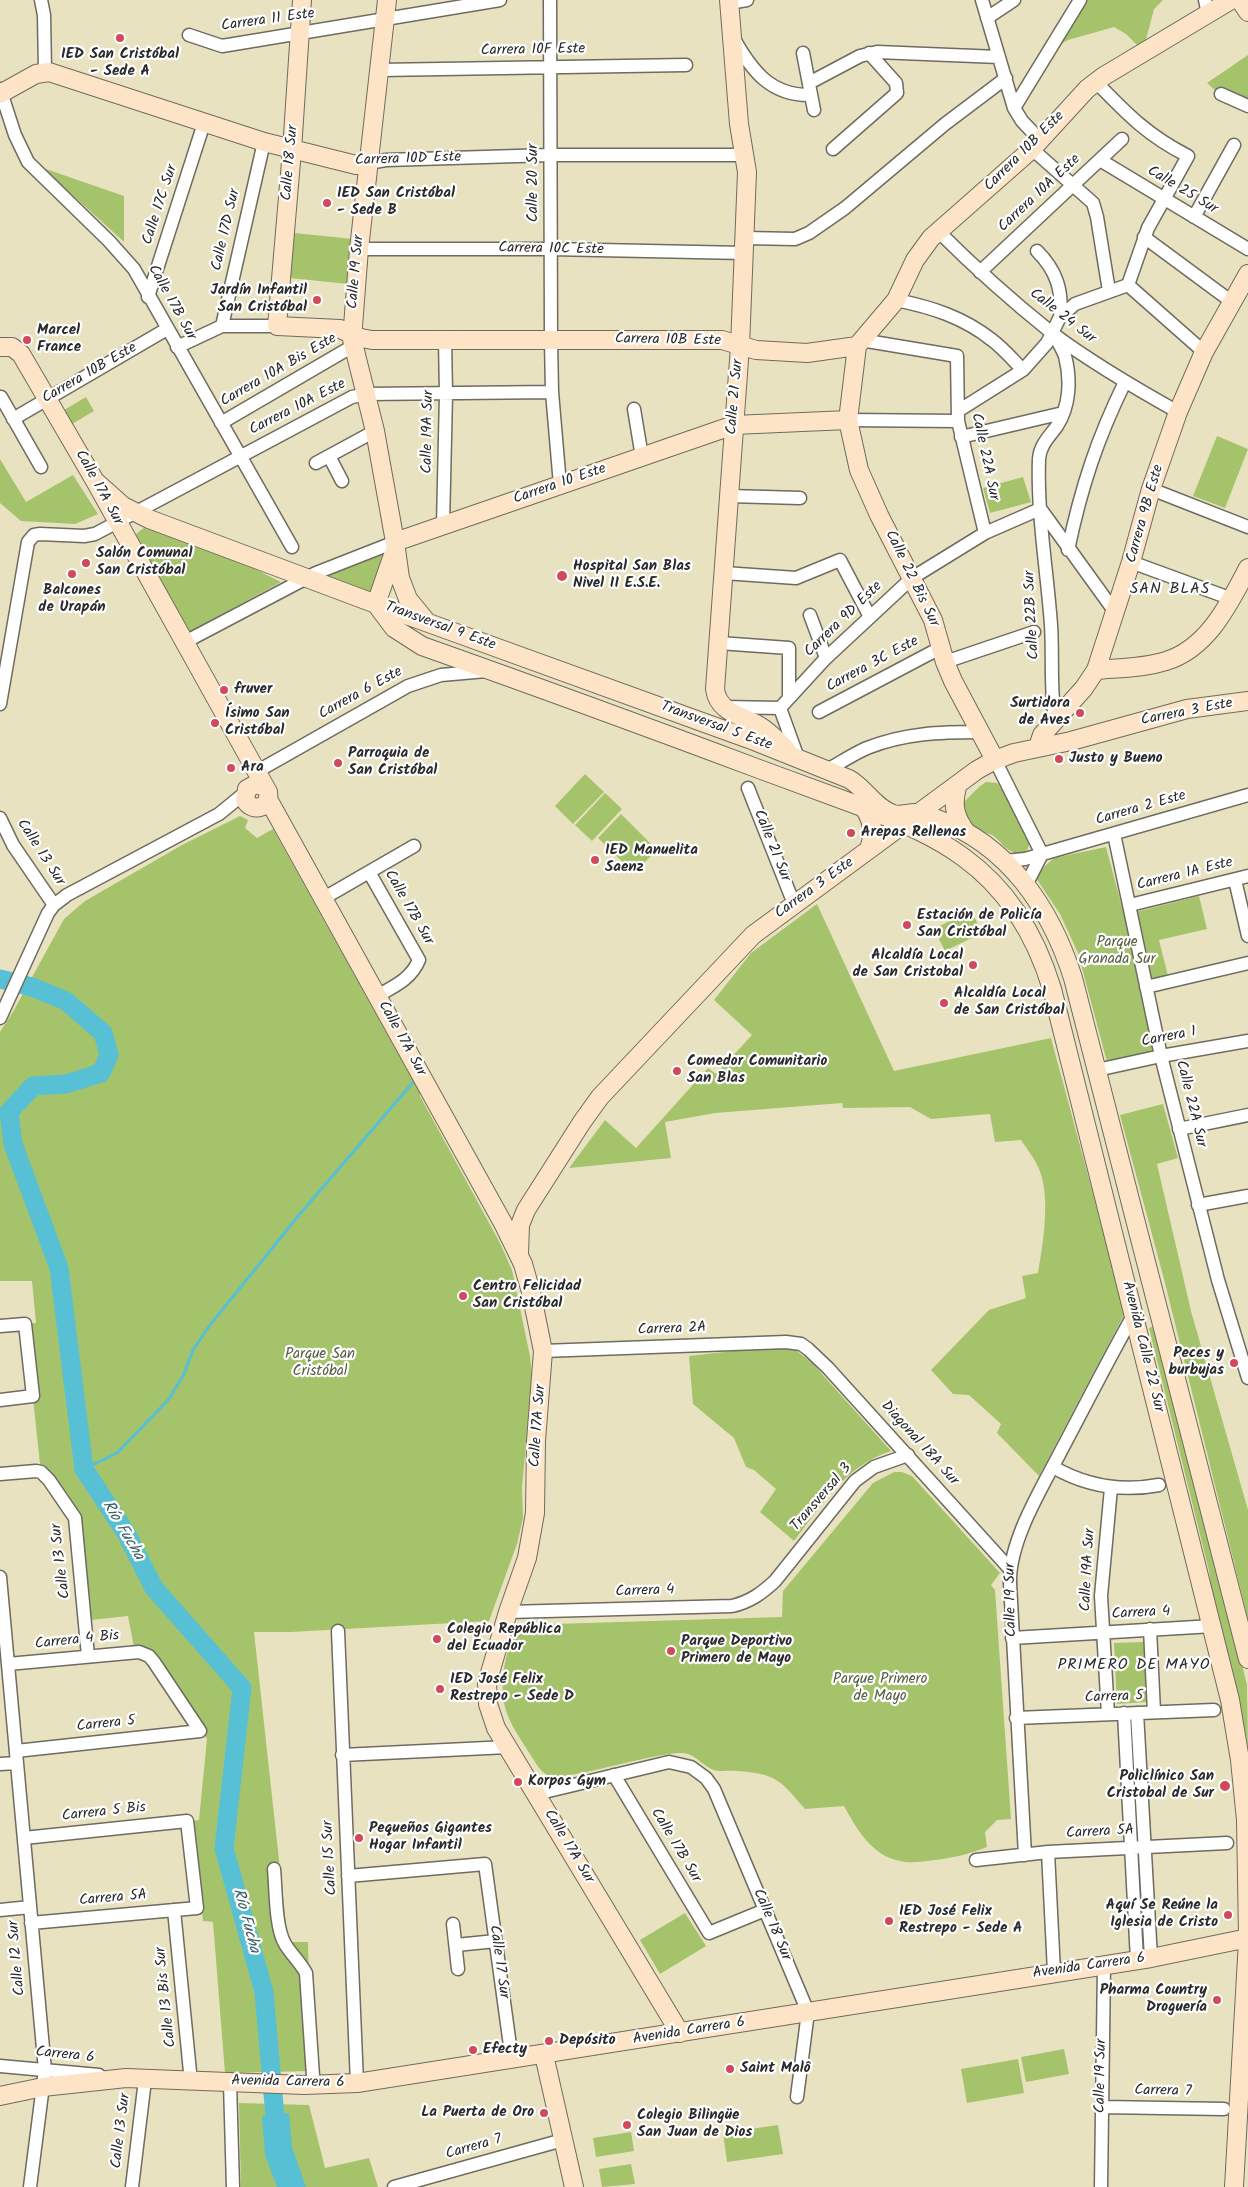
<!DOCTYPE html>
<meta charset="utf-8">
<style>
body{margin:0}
canvas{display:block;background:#e9e2c1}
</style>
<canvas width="1248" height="2187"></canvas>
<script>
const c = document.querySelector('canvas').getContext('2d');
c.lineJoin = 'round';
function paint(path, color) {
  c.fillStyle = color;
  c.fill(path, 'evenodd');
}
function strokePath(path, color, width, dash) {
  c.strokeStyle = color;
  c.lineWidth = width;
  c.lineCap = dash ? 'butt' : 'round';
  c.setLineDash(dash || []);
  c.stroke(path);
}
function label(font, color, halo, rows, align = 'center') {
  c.font = font + ' Kalam,sans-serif';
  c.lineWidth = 4.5;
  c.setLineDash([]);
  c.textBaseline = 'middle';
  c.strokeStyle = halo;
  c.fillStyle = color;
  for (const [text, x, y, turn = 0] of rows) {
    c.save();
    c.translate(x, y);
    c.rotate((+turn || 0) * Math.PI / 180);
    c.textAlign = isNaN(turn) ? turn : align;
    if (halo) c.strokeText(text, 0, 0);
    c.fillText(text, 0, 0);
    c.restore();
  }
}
const green = new Path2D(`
 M 1085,0 L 1163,0 L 1154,9 L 1143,51 L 1126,34 L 1114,27 L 1068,40 L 1052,49 Z
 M 1248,55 L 1248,106 L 1218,93 L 1207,83 Z
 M 43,168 L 124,196 L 124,241 L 123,241 Z
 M 294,233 L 353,239 L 349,284 L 289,278 Z
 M 86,397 L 94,411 L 72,424 L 64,410 Z
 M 1217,436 L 1248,449 L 1225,508 L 1193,496 Z
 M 0,459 L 26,502 L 73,475 L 98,514 L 75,524 L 21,521 L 0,503 Z
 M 1023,477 L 1031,502 L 990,513 L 983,488 Z
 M 145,527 L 253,568 L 281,582 L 189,632 L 136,534 Z
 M 390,550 L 373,595 L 322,578 Z
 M 585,774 L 604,792 L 573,824 L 555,806 Z
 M 986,782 L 997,783 C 1006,792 1043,844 1024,852 C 1021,854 1016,854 1013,852 C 1005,850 999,839 992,835 C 989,833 984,834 981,832 C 969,826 964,816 962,804 L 979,787 Z
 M 605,793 L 622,809 L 592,841 L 575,825 Z
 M 621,814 L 657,850 L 634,873 L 598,838 Z
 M 240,816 L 248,820 L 245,828 L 257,838 L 273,829 L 408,1072 L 414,1071 L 420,1082 L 420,1096 L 500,1243 L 512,1270 L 530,1356 L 532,1377 L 522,1488 L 523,1518 L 517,1544 L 489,1621 L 291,1632 L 254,1632 L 288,1942 L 308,1942 L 311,2071 L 225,2073 L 213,1922 L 203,1921 L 192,1821 L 199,1820 L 207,1739 L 146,1647 L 134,1647 L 128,1616 L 91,1620 L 81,1516 L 40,1464 L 25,1324 L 36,1323 L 32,1281 L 0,1281 L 0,1032 L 14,1010 L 64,919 L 85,901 L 182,845 Z
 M 1106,847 L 1124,915 L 1199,896 L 1207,929 L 1159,940 L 1168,976 L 1138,984 L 1155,1051 L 1107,1062 L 1078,953 L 1060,914 L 1036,878 L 1044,867 L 1054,858 Z
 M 817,904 L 894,1071 L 1051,1038 L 1125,1313 L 1039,1476 L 997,1433 L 1001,1424 L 969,1395 L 953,1394 L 931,1370 L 989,1310 L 1026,1298 L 1022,1276 L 1038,1273 C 1043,1244 1051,1197 1039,1169 C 1035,1159 1027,1149 1021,1140 L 995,1142 L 990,1114 L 931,1119 L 910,1107 L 843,1108 L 842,1103 L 715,1113 L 665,1122 L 671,1158 L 569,1168 L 605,1120 L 636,1148 L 708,1068 L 716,1074 L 752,1035 L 714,1000 L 751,953 Z
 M 971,910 L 982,933 L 945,951 L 934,929 Z
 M 1163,1104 L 1178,1158 L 1157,1164 L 1191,1311 L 1248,1510 L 1248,1619 L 1164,1279 L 1120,1115 Z
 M 1159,1324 L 1247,1685 L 1248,1751 L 1246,1734 L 1212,1594 L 1209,1571 L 1149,1328 Z
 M 777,1346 L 797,1351 L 813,1364 L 891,1451 C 846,1465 822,1505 794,1541 L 760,1512 L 776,1489 L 754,1470 L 746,1467 L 734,1438 L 693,1404 L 689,1356 Z
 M 894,1472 L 902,1472 L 912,1476 L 1000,1573 L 991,1585 L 995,1590 L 1011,1819 L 997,1820 L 985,1832 L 987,1847 C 969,1854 953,1858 935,1860 C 924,1861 910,1864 900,1861 C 872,1856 856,1828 844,1806 L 805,1809 C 779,1779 777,1774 736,1771 C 730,1770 720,1772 714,1770 C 704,1767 695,1754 684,1753 C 654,1751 565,1783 547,1775 C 539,1771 533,1758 528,1751 C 520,1738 509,1723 505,1707 C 499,1684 505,1642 522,1625 L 782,1617 L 783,1591 L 873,1483 Z
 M 1144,1642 L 1147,1702 L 1117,1704 L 1114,1643 Z
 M 685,1913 L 706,1946 L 660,1974 L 640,1940 Z
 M 1064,2049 L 1069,2074 L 1026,2082 L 1021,2057 Z
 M 1018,2059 L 1024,2093 L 967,2103 L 961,2069 Z
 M 239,2103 L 309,2105 L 325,2168 L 369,2158 L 378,2187 L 241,2187 Z
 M 778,2125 L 783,2154 L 727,2162 L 723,2133 Z
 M 631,2132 L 634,2151 L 596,2157 L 593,2138 Z
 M 631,2164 L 635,2184 L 602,2187 L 599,2169 Z`);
const water = new Path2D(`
 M 289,2113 L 292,2147 L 306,2187 L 277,2187 L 265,2155 L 262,2116 Z`);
const stream = new Path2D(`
 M 84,1469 L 117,1453 L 169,1399 L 184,1374 L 193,1350 L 210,1325 L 299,1215 L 415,1080`);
const river = new Path2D(`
 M 0,979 L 32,987 L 66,1001 L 103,1033 L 109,1055 L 101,1073 L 66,1084 L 33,1086 L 9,1112 L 13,1144 L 59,1268 L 84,1469 L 126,1533 L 154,1588 L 242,1688 L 224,1848 L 264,1992 L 276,2128 L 284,2160 L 295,2187`);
const street = new Path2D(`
 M 41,0 L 44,15 L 45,72
 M 550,0 L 551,340 L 552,392 L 560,485
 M 982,0 L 1014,108 L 1022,121 L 1040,140
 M 1205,0 L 1208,14
 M 729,3 L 747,0
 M 987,18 L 1014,0
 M 189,35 L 222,46 L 500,0
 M 734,39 C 752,71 771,96 811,95
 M 803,53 L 814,110
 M 380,70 L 686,65
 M 1096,82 C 1126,113 1148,136 1188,156 L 1148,228 L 1128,285
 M 809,83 L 860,56 L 877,52 L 999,57
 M 0,89 L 15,135 L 28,162 L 109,241 L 134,269 L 292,547
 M 1221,94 L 1248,106
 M 1014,108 L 1080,0
 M 833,149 L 897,93 L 896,83 L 869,53
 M 1032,149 L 1093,203 L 1097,217 L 1109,291
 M 1100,160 L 1248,249
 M 368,163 L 386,160 L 550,155 L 746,155
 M 1194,217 L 1234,145
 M 938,231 C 974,267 1012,301 1052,333 C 1092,363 1135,388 1178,412
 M 1144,237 L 1232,302
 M 745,238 L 795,239 L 809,233 L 845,208 L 945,124 L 1006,78
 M 359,249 L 550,249 L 744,253
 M 1037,251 C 1056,270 1063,290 1060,317
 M 980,272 L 1122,139
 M 1128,285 L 1204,352
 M 148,297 L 204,123
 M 896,300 C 931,307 963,317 992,340 C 1004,349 1013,360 1023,370
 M 222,326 L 264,142
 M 1053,333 C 1057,340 1062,348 1065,356 C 1071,379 1070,406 1057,426 C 1049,437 1040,445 1039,459 C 1037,514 1047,570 1051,625 C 1053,657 1050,689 1055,720
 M 861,340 L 957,356 L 958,421 L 985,533
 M 177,347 L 222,326 L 277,326
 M 1,397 L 41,467
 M 634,409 L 642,457
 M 958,411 L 1023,370 L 1047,343 L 1060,317 L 1075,304 L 1128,285
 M 13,419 L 167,329
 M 848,420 L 958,421
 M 221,423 L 353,346
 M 961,437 L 1063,413
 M 329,456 L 342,481
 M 316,463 L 375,431
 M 1151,489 L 1248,527
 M 729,496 L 800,498
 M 1042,511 L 1115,612
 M 443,525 L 446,394 L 445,339
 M 1068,550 C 1081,488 1097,439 1125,382
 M 1131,562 L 1232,599
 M 724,573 L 796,578 L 840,560 L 870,617
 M 810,615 L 826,658
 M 185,642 L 316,573 L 395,542
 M 719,643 L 789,648 L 789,697
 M 945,662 L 1034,632
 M 0,704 L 28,542 L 34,535 L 40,534 L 84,536 L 95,534 L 352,397 L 367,394 L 552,392
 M 724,707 L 780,708 L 826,658 L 912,578 L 985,533 L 1040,509
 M 780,708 L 798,758
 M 819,712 L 942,647
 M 995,760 L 1042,854
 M 827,770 C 840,763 853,754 867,748 C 905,733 941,732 980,732
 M 256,772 L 408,686 L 441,675 L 486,671
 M 748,788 L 794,904
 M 0,818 L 13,845 L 54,905
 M 1114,834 L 1161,1056 L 1218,1280 L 1248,1378
 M 1005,861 L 1025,859 L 1248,795
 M 369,872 L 419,960 C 411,979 395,986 377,996
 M 1235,880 L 1248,936
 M 1026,885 L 1042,854
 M 324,898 L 414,846
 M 1130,905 L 1248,876
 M 1146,987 L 1248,963
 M 0,1018 L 48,913 L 54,905 L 67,895 L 219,814 L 246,792
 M 1097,1070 L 1161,1056 L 1248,1041
 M 1179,1129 L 1248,1115
 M 1198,1205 L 1248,1196
 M 0,1326 L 25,1324 L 33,1396 L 0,1400
 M 543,1351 L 786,1342 L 801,1344 L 808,1349 L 828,1368 L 1009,1568
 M 1053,1467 C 1086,1486 1121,1492 1159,1485
 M 0,1474 L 36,1471 L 41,1472 L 49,1480 L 75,1518 L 88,1656
 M 0,1577 L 45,2070 L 30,2187
 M 508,1612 L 732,1606 C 750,1602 762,1593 775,1581 L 855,1481 L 874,1467 L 908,1455
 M 1150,1629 L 1154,1712
 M 338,1631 L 357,2083
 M 1012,1638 L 1213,1626
 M 8,1664 L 139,1652 L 149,1656 L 154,1662 L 200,1731 L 16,1751
 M 1124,1713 L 1137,1960
 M 1137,1713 L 1151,1958
 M 1108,1714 L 1101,1596 L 1111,1488
 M 1016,1718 L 1214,1710
 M 342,1755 L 508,1747
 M 0,1764 L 17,1763
 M 614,1775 L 709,1933 L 765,1910
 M 536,1794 L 669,1762 L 691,1767 L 706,1778 L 714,1789 L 808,2012 L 797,2097
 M 24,1838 L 187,1821 L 197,1908 L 31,1923
 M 1048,1852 L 1054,1972
 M 1025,1855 L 1010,1583 C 1009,1540 1042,1488 1062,1449 C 1086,1404 1109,1358 1134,1314
 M 976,1860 L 1048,1852 L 1227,1843
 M 274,1869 C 276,1889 275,1927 285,1944 C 291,1954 300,1962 306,1973 L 313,2076 L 312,2085
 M 348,1876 L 485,1864 L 512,2060
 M 0,1910 L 30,1907
 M 174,1910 L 191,2082
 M 453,1924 L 458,1969
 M 456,1945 L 496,1941
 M 0,2066 L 99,2075
 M 230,2083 L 233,2187
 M 1102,2107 L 1224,2109
 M 132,2187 L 145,2080
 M 394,2187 L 563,2140
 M 1101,2187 L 1104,1964`);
const secondary = new Path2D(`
 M 302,0 L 292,150 L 277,326 L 340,329 L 361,338 L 372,340 L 722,340 L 756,350 L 807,353 L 857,346 L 896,300 L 915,260 L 931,238 L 1032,149 L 1087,89 L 1104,76 L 1231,0
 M 387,0 L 359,249 L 352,339 L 375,431 L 395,542 L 400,578 L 408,599 L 426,621
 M 729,0 L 739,124 L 747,172 L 740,346 L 715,689 C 718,712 740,715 758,725 C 769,731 778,741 787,750
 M 1240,0 L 1248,12
 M 0,94 L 36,74 L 49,72 L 264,142 L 356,165 L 368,163
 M 857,346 L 848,420 L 859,470 L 879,515 L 933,620 L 945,662 L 953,681 L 995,760
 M 0,347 L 12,347 L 21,354 L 95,481 L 268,792 C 271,807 253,814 245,800 L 247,789 L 256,784 L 263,786
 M 95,481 L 123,506 L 149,519 L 376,604 L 749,739 L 849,779 C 865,788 875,808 893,814 C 900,816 908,813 915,813 C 923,813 931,817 937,819 C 1009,845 1051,909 1073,978 L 1248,1659
 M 395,542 L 734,425 L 848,420
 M 376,604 L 394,628 L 422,646 C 535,686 647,727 759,769 C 795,782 830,795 865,808 C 900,822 933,835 963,857 C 1009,890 1036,936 1052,989 L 1230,1700 L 1240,1760 L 1246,1820 L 1248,1935
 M 376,604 L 393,555
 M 1096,670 C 1119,668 1144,668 1166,661 C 1208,648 1229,604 1248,568
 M 1038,747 L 1042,735 L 1084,688 L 1096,670 L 1131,562 L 1151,489 L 1178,412 L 1204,352 L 1248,274
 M 957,787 C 952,805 955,818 967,833
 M 268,799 L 504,1225 L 523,1264 L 531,1292 L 543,1351 L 536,1441 L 535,1513 L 527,1558 L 508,1612 L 487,1683 L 488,1704 L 496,1728 L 680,2033
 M 864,808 C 873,821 875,834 869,849
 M 519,1254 L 520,1225 L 526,1210 L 582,1122 L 600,1097 L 753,935 L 977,770 L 995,760 L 1014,753 L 1071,741 L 1187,709 L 1248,701
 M 544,2055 L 574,2187
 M 0,2096 L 43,2087 L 126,2078 L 304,2085 L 357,2083 L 1151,1958 L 1248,1938
 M 1234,2187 L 1248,1940`);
const markers = [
 [120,38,5,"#d1495b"],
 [327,203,5,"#d1495b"],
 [317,300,5,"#d1495b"],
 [27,340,5,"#d1495b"],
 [86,563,5,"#d1495b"],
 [72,574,5,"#d1495b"],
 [562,576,6,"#d1495b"],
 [224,690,5,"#d1495b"],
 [1080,713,5,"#d1495b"],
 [215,723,5,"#d1495b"],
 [1059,759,5,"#d1495b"],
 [338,763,5,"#d1495b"],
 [231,768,5,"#d1495b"],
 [851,833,5,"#d1495b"],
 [595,860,5,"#d1495b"],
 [907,925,5,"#d1495b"],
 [973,965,5,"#d1495b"],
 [944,1003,5,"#d1495b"],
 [677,1071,5,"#d1495b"],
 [463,1296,5,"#d1495b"],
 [1234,1363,5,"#d1495b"],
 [437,1639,5,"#d1495b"],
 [671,1651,5,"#d1495b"],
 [440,1689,5,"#d1495b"],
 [518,1782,5,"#d1495b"],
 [1225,1786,6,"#d1495b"],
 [359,1838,5,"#d1495b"],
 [1228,1915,5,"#d1495b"],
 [889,1921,5,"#d1495b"],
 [1217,2000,5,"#d1495b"],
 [549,2041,5,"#d1495b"],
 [473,2050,5,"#d1495b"],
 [730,2069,5,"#d1495b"],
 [544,2113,5,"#d1495b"],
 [627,2125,5,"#d1495b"]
];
const streetNames = [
 ["Carrera 11 Este",268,21,-8],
 ["Carrera 10F Este",533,51,-1],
 ["Carrera 10B Este",1025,152,-45],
 ["Carrera 10D Este",408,160,-2],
 ["Calle 18 Sur",291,163,-85],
 ["Calle 20 Sur",534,183,-90],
 ["Calle 25 Sur",1182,191,31],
 ["Carrera 10A Este",1040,194,-43],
 ["Calle 17C Sur",161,205,-72],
 ["Calle 17D Sur",227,230,-77],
 ["Carrera 10C Este",551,250,1],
 ["Calle 19 Sur",357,272,-85],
 ["Calle 17B Sur",171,303,61],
 ["Calle 24 Sur",1062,317,38],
 ["Carrera 10B Este",668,341,1],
 ["Carrera 10A Bis Este",279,371,-30],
 ["Carrera 10B Este",90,374,-30],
 ["Calle 21 Sur",736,397,-85],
 ["Carrera 10A Este",298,408,-27],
 ["Calle 19A Sur",429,432,-89],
 ["Calle 22A Sur",984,457,78],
 ["Carrera 10 Este",560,485,-19],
 ["Calle 17A Sur",98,488,61],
 ["Carrera 9B Este",1146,514,-74],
 ["Calle 22 Bis Sur",911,579,64],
 ["Calle 22B Sur",1033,615,-93],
 ["Carrera 9D Este",844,620,-44],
 ["Transversal 9 Este",440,627,20],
 ["Carrera 3C Este",873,665,-28],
 ["Carrera 6 Este",361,694,-29],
 ["Carrera 3 Este",1187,713,-11],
 ["Transversal 5 Este",716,727,20],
 ["Carrera 2 Este",1141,809,-16],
 ["Calle 21 Sur",771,846,68],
 ["Calle 13 Sur",40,853,57],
 ["Carrera 1A Este",1185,875,-14],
 ["Carrera 3 Este",815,889,-36],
 ["Calle 17B Sur",408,908,60],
 ["Carrera 1",1169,1038,-11],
 ["Calle 17A Sur",401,1039,61],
 ["Calle 22A Sur",1190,1104,76],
 ["Carrera 2A",672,1330,-2],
 ["Avenida Calle 22 Sur",1142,1347,76],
 ["Calle 17A Sur",539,1426,-86],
 ["Diagonal 18A Sur",919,1444,48],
 ["Transversal 3",822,1498,-49],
 ["Calle 13 Sur",62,1561,-97],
 ["Calle 19A Sur",1089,1570,-87],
 ["Carrera 4",645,1592,-2],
 ["Calle 19 Sur",1012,1600,-91],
 ["Carrera 4",1141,1614,-3],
 ["Carrera 4 Bis",77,1641,-6],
 ["Carrera 5",1114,1698,-2],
 ["Carrera 5",106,1725,-6],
 ["Carrera 5 Bis",104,1813,-6],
 ["Carrera 5A",1100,1833,-3],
 ["Calle 17B Sur",675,1846,59],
 ["Calle 17A Sur",568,1847,59],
 ["Calle 15 Sur",331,1858,-93],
 ["Carrera 5A",113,1899,-5],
 ["Calle 18 Sur",771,1925,67],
 ["Calle 12 Sur",18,1958,-95],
 ["Calle 17 Sur",498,1962,82],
 ["Avenida Carrera 6",1089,1967,-8],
 ["Calle 13 Bis Sur",167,1997,-96],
 ["Avenida Carrera 6",689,2032,-9],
 ["Carrera 6",65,2056,6],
 ["Calle 19 Sur",1102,2076,-89],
 ["Avenida Carrera 6",288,2083,1],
 ["Carrera 7",1163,2092,1],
 ["Calle 13 Sur",122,2131,-83],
 ["Carrera 7",474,2148,-16]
];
const poiNames = [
 ["IED San Cristóbal",120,55,"center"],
 ["- Sede A",120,72,"center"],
 ["IED San Cristóbal",337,194],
 ["- Sede B",337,211],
 ["Jardín Infantil",307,291,"right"],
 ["San Cristóbal",307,308,"right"],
 ["Marcel",37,331],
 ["France",37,348],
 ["Salón Comunal",96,554],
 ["San Cristóbal",96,571],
 ["Hospital San Blas",573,567],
 ["Nivel II E.S.E.",573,584],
 ["Balcones",72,591,"center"],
 ["de Urapán",72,608,"center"],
 ["fruver",234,690],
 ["Surtidora",1070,704,"right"],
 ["de Aves",1070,721,"right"],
 ["Ísimo San",225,714],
 ["Cristóbal",225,731],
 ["Parroquia de",348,754],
 ["San Cristóbal",348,771],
 ["Justo y Bueno",1069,759],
 ["Ara",241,768],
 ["Arepas Rellenas",861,833],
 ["IED Manuelita",605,851],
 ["Saenz",605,868],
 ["Estación de Policía",917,916],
 ["San Cristóbal",917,933],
 ["Alcaldía Local",963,956,"right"],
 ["de San Cristobal",963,973,"right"],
 ["Alcaldía Local",954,994],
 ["de San Cristóbal",954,1011],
 ["Comedor Comunitario",687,1062],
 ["San Blas",687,1079],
 ["Centro Felicidad",473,1287],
 ["San Cristóbal",473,1304],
 ["Peces y",1224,1354,"right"],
 ["burbujas",1224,1371,"right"],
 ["Colegio República",447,1630],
 ["del Ecuador",447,1647],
 ["Parque Deportivo",681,1642],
 ["Primero de Mayo",681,1659],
 ["IED José Felix",450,1680],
 ["Restrepo - Sede D",450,1697],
 ["Policlínico San",1214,1777,"right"],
 ["Cristobal de Sur",1214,1794,"right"],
 ["Korpos Gym",528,1782],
 ["Pequeños Gigantes",369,1829],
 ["Hogar Infantil",369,1846],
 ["Aquí Se Reúne la",1218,1906,"right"],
 ["Iglesia de Cristo",1218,1923,"right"],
 ["IED José Felix",899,1912],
 ["Restrepo - Sede A",899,1929],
 ["Pharma Country",1207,1991,"right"],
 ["Droguería",1207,2008,"right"],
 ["Depósito",559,2041],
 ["Efecty",483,2050],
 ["Saint Malô",740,2069],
 ["La Puerta de Oro",534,2113,"right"],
 ["Colegio Bilingüe",637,2116],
 ["San Juan de Dios",637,2133]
];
const parkNames = [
 ["Parque",1117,943],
 ["Granada Sur",1117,960],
 ["Parque San",320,1355],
 ["Cristóbal",320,1372],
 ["Parque Primero",880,1680],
 ["de Mayo",880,1697]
];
const neighbourhoodNames = [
 ["SAN BLAS",1170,590],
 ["PRIMERO DE MAYO",1134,1666]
];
const waterNames = [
 ["Río Fucha",122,1531,59],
 ["Río Fucha",245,1921,75]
];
paint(green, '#a5c36a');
paint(water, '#57c0d4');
strokePath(stream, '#57c0d4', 3);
strokePath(river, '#57c0d4', 19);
strokePath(street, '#6e6b60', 15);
strokePath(secondary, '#6e6b60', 20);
strokePath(street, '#fff', 12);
strokePath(secondary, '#fee4c6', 18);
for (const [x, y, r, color] of markers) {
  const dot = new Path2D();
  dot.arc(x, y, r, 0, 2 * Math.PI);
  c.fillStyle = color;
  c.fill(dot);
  strokePath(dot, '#fff', 2);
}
label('15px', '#2b2b2b', '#fff', streetNames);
label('bold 15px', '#2b2b2b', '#fff', poiNames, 'left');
label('15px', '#566041', '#fff', parkNames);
c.letterSpacing = '1px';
label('16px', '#2b2b2b', '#fff', neighbourhoodNames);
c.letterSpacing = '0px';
label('italic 16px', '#3a5f66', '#fff', waterNames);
</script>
